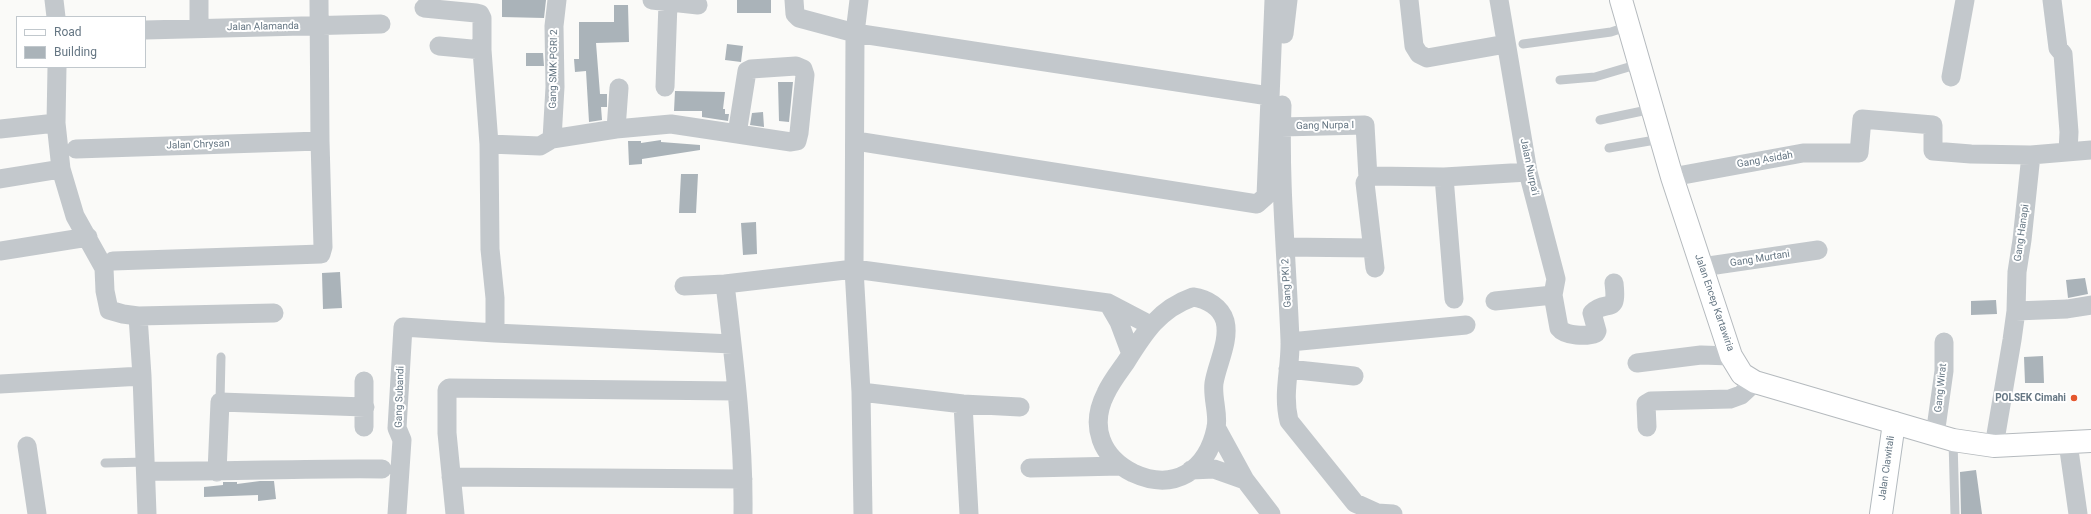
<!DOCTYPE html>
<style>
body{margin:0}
#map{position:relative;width:2091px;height:514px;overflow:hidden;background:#fafaf8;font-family:Roboto,sans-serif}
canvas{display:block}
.legend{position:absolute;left:16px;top:16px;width:130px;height:52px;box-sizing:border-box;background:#fff;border:1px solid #c1c8cd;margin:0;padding:5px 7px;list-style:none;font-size:12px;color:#657683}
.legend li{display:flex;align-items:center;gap:8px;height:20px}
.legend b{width:20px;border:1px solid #c1c8cd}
</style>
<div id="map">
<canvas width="2091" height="514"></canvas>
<ul class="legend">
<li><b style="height:5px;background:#fff"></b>Road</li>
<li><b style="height:11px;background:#aab3b9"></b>Building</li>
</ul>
</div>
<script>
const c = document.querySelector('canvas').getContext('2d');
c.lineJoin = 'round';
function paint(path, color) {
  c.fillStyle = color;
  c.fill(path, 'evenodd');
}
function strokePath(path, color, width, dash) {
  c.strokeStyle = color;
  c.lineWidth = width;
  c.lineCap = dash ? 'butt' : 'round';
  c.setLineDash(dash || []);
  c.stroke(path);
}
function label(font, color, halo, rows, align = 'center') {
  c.font = font + ' Roboto,sans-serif';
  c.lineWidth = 4;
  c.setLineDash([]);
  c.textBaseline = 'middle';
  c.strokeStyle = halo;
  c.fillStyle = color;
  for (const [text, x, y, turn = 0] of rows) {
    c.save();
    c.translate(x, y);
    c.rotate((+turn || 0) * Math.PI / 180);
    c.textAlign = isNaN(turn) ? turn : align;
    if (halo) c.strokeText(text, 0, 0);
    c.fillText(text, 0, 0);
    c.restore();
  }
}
const building = new Path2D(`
 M 502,0 L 546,0 L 544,18 L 502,17 Z
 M 737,0 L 771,0 L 771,13 L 737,13 Z
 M 614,5 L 628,5 L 629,42 L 596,43 L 600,94 L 607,94 L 607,107 L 601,107 L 602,120 L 589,122 L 586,71 L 575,72 L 574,59 L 579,59 L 579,22 L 614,22 Z
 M 727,44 L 743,46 L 741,62 L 725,60 Z
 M 526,53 L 543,53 L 544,66 L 526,66 Z
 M 778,82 L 793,82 L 789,122 L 779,121 Z
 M 675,91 L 725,92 L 723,109 L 725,109 L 725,114 L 729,114 L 728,121 L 702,117 L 702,111 L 674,111 Z
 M 763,112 L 764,127 L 750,125 L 752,113 Z
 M 661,140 L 661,142 L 700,145 L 700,150 L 642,159 L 642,164 L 629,165 L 628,141 L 641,141 L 641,143 Z
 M 681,174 L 698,174 L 696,213 L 679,213 Z
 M 756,222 L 757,254 L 743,255 L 741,223 Z
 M 340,272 L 342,308 L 323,309 L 322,273 Z
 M 2085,278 L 2088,294 L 2068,298 L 2066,280 Z
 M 1996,300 L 1997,314 L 1971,315 L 1971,301 Z
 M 2043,356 L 2044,383 L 2025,383 L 2024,357 Z
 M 1976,470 L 1982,514 L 1961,514 L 1960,472 Z
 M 260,481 L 274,481 L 276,499 L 258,501 L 258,495 L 204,497 L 204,487 L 223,485 L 223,482 L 237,482 L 237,484 Z`);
const lane = new Path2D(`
 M 1523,44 L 1611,32 L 1629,26
 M 1560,80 L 1595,77 L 1639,64
 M 1600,120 L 1652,109
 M 1609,148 L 1661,139
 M 220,402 L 221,357
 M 1953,440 L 1955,514
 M 105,463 L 146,462`);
const street = new Path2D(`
 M 54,0 L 56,17
 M 199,0 L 199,29
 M 652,0 L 698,5
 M 794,0 L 795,14 L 799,18 L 855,33 L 1269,96
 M 859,0 L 855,33 L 854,269 L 861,392 L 863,514
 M 1409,0 L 1414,46 L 1419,54 L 1427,58 L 1506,44
 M 1499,0 L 1528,172 L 1556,279 L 1553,295 L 1559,328 C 1565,336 1587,337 1596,333 L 1597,331 L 1592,313 C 1607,298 1618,317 1614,283
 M 2052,0 L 2058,48 L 2063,54 L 2069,132 L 2068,152
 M 424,8 L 476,13 L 480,14 L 482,18 L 482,50 L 489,144 L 490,249 L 495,298 L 495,333
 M 145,30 L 381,24
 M 1284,34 L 1288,0
 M 439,46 L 482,50
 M 57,67 L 56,123 L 61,169 L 75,216 L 104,268 L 105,291 L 109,310 L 123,314 L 138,316 L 274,313
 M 1951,77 L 1965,0
 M 665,87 L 668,3
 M 1282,105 C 1279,183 1287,262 1290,340 C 1291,368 1282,392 1289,421 L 1355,503 L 1377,513 L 1393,514
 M 1281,127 L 1365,125 L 1368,178
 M 0,129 L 56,123
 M 616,129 L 619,88
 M 552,139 L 555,87 L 554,26 L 557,0
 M 856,141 L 1257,204 L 1266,196 L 1274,0
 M 489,144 L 540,146 L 552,139 L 616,129 L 671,124 L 791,142 L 797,141 L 799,133 L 805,75 L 803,69 L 796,66 L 751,69 L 747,71 L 737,134
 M 76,149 L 320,141
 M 1444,177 L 1454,299
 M 1672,177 L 1803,153 L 1859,153 L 1862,119 L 1933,125 L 1933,151 L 1971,154 L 2031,155 L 2091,150
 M 0,179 L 61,169
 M 1285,247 L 1372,248
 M 0,251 L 88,237
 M 113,261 L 321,254 L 323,247 L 320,141 L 319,0
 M 1702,267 L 1818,250
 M 1375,268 L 1365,183 L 1368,178 L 1373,176 L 1444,177 L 1528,172
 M 725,284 C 734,359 744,439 743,514
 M 684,286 L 725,284 L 854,269 L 1108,303 L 1150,325
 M 1193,297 C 1207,299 1221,307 1225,321 C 1230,341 1217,364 1214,383 C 1212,398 1219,414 1216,428 C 1207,471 1174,492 1133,473 C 1101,457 1089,426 1106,393 C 1111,382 1119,372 1126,362 C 1144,333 1159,309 1193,297 Z
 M 1495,301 L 1553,295
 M 1108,303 L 1119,322 L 1131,354
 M 2016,311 L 2067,309 L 2091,305
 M 138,316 L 142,376 L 147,514
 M 1290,342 L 1466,325
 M 1637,363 L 1701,355 L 1731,356
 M 1288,369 L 1354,376
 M 364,381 L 364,427
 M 0,384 L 142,376
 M 861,392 L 963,404 L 1020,407
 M 963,404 L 969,514
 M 1216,427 L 1245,480 L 1271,514
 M 1647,427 L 1646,404 L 1651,401 L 1730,399 L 1741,395 L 1755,382
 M 1935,435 L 1944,371 L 1944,342
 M 2068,443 L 2078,514
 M 27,446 L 37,514
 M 1994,446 L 2012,340 L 2016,311 L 2017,272 L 2022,240 L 2031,155
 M 1030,468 L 1121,466
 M 1191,470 L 1214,469 L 1245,480
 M 146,471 C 225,472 304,468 382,469
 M 217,472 L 220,402 L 365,407
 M 451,477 L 743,479
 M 397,514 L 402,440 L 397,428 L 403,327 L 495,333 L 732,344
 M 455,514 L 447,433 L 447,390 L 449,388 L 736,391`);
const secondary = new Path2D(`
 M 1881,514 L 1894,423`);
const primary = new Path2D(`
 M 1621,0 L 1672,177 L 1731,356 L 1742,374 L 1755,382 L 1953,440 L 1994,446 L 2091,441`);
const markers = [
 [2074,398,4,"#e4572e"]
];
const streetNames = [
 ["Jalan Alamanda",263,27,-1],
 ["Gang SMK PGRI 2",554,69,-89],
 ["Gang Nurpa I",1325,126,-1],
 ["Jalan Chrysan",198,145,-2],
 ["Gang Asidah",1765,160,-10],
 ["Jalan Nurpa'i",1529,167,78],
 ["Gang Hanapi",2022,233,-82],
 ["Gang Murtani",1760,259,-9],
 ["Gang PKI 2",1287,283,-93],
 ["Jalan Encep Kartawiria",1714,303,71],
 ["Gang Wirat",1941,388,-84],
 ["Gang Subandi",400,397,-88],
 ["Jalan Ciawitali",1887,468,-82]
];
const poiNames = [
 ["POLSEK Cimahi",2066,398]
];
paint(building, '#aab3b9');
strokePath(secondary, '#b3babf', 24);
strokePath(primary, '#b5babe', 24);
strokePath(lane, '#c3c8cc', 9);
strokePath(street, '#c3c8cc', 19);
strokePath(secondary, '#fff', 22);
strokePath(primary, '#fff', 22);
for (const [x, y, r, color] of markers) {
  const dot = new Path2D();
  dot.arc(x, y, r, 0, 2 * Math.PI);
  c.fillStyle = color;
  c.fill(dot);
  strokePath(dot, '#fff', 1.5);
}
label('10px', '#657683', '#fff', streetNames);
label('bold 10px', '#657683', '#fff', poiNames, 'right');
</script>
